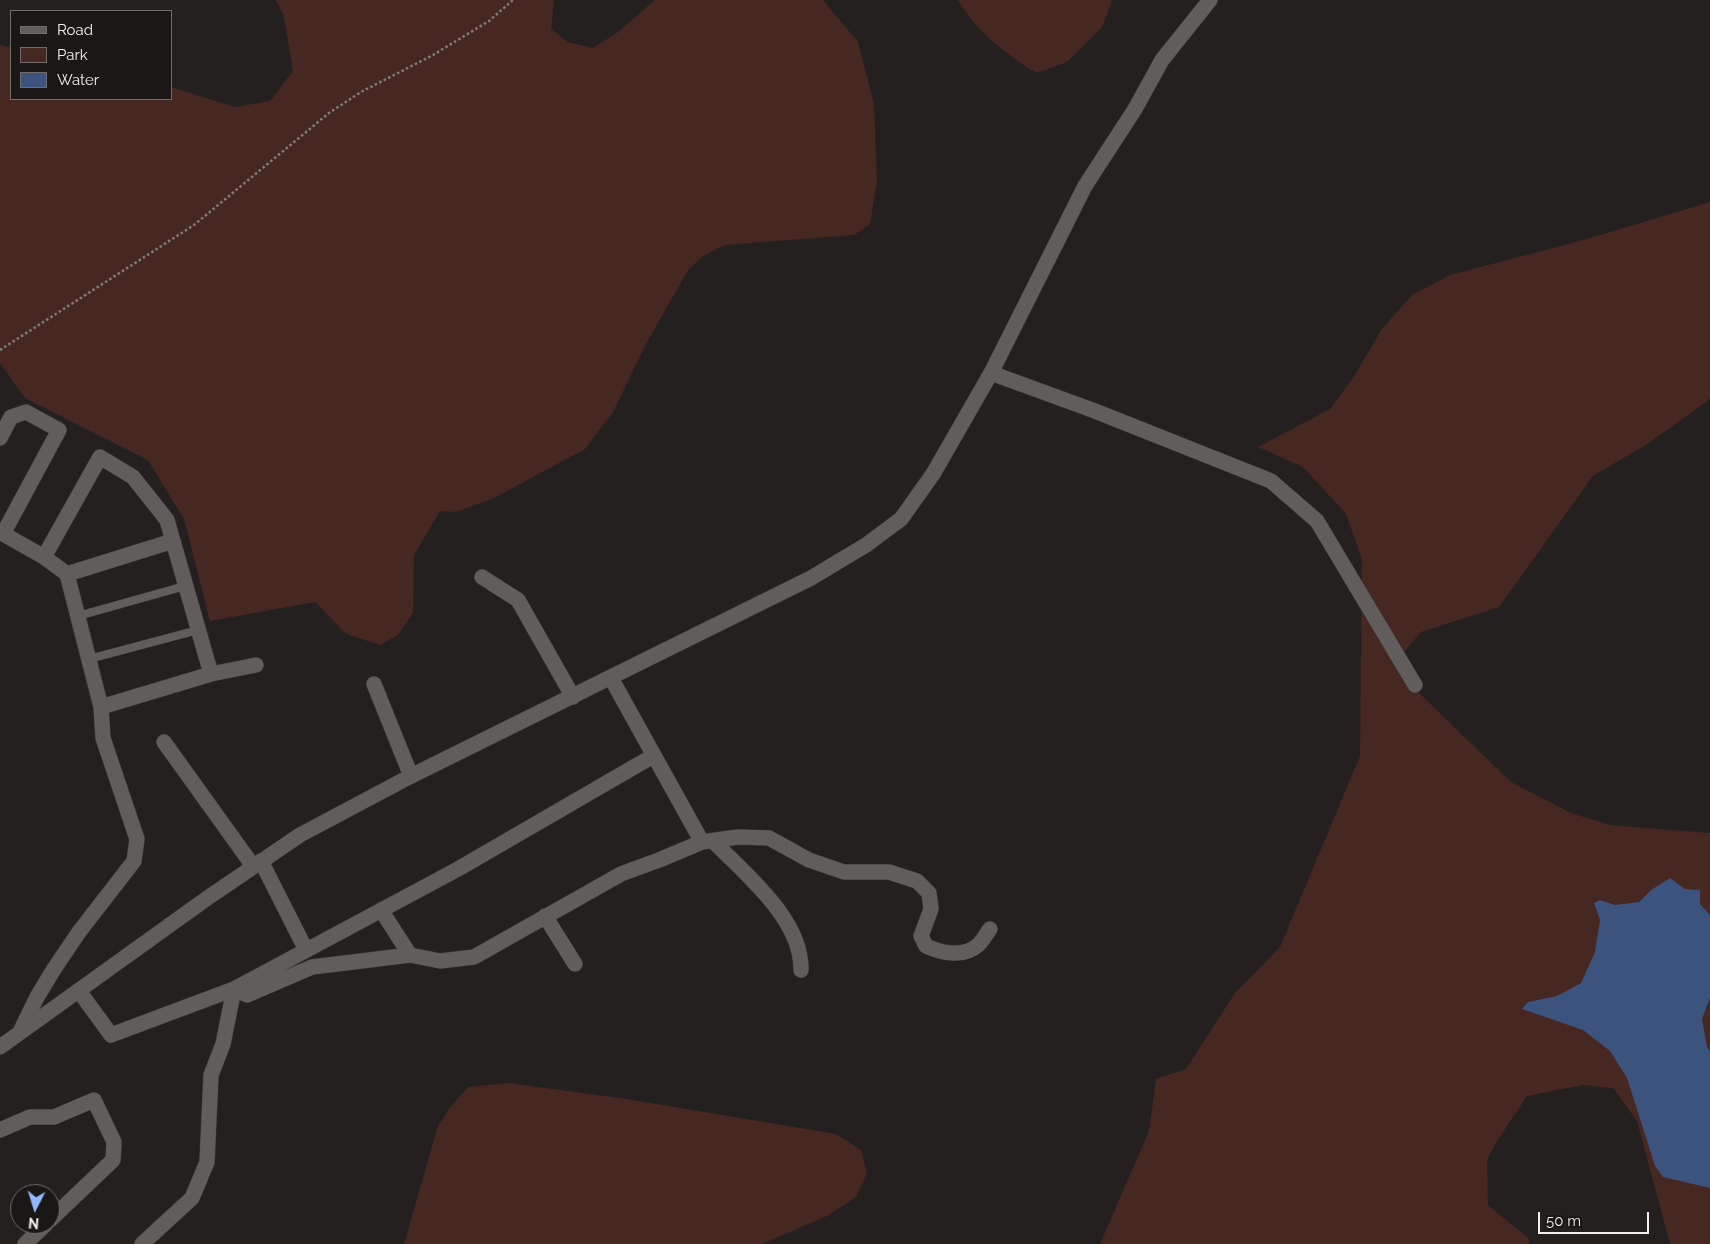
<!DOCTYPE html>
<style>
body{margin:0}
#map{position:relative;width:1710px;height:1244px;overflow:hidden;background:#24201f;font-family:Raleway,sans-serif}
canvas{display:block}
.legend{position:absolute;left:10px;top:10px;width:162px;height:90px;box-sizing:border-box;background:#1a1716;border:1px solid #706d6c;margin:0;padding:6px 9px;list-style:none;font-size:15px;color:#f1eeee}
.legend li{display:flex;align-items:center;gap:10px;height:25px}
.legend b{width:25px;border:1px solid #706d6c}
.north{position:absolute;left:10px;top:1184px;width:50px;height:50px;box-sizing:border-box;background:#1a1716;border:1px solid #706d6c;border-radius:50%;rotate:185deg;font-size:14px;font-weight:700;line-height:20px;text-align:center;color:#f1eeee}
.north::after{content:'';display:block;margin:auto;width:18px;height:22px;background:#90b8fd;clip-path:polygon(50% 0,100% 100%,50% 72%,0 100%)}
.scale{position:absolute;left:1538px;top:1212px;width:111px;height:22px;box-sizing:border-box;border:2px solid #f1eeee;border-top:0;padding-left:6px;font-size:15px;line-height:18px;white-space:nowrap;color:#f1eeee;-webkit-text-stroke:4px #1a1716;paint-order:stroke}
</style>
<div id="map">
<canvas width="1710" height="1244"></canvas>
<ul class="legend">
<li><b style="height:6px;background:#625d5d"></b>Road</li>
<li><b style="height:14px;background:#462722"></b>Park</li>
<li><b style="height:14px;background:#3b537d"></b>Water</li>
</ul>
<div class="north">N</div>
<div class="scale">50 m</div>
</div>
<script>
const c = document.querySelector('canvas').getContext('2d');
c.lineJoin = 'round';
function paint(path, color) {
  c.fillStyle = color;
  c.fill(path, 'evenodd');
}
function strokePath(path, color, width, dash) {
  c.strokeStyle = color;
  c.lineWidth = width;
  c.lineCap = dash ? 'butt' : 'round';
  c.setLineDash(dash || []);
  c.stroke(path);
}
const green = new Path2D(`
 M 276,0 L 554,0 L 551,29 L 568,42 L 593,48 L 618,32 L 655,0 L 823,0 L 858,42 L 874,104 L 877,181 L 870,224 L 854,235 L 724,245 L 702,257 L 688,270 L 646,344 L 613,412 L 585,449 L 494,498 L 456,512 L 440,511 L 414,555 L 413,613 L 398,635 L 380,645 L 346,634 L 315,602 L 210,621 L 184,519 L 148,460 L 25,398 L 0,363 L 0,45 L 11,47 L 11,99 L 171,99 L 171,87 L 235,107 L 270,101 L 293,71 L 284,17 Z
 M 958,0 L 1112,0 L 1102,27 L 1067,62 L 1037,73 C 1005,54 977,32 958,0 Z
 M 1710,202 L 1710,399 L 1649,443 L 1593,476 L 1499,607 L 1421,632 L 1405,651 L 1409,678 L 1419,693 L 1511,782 L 1571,813 L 1610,825 L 1710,833 L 1710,1244 L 1670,1244 L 1637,1121 L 1613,1088 L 1583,1085 L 1527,1096 L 1497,1141 L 1487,1160 L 1488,1205 L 1528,1238 L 1530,1244 L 1100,1244 L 1149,1131 L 1156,1079 L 1186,1069 L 1235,993 L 1280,947 L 1360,756 L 1362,559 L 1346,514 L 1303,467 L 1258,447 L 1330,409 L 1353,378 L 1382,329 L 1412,295 L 1450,275 L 1587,239 Z
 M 509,1083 L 627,1099 L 836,1134 L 861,1150 L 867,1174 L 856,1197 L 827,1216 L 762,1244 L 404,1244 L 438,1126 L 449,1109 L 468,1087 Z`);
const water = new Path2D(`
 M 1670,878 L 1685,889 L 1700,890 L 1700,904 L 1710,915 L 1710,998 L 1702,1019 L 1707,1047 L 1710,1051 L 1710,1188 L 1663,1177 L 1655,1166 L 1627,1078 L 1610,1051 L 1583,1030 L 1522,1009 L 1528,1002 L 1557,996 L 1581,983 L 1595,952 L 1600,920 L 1594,903 L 1600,900 L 1615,905 L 1639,902 L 1651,890 Z`);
const path = new Path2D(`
 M 0,350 L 194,225 L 329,113 L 361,92 L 433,55 L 489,21 L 513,0`);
const service = new Path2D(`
 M 78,616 L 185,586
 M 89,659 L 198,630`);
const minor = new Path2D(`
 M 991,373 L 1095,411 L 1271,481 L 1317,521 L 1415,685
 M 0,438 L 11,417 L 26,412 L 59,430 L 3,534
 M 0,532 L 44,557 L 67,574 L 101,707 L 103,738 L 137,839 L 134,861 L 79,932 L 54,969 L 37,997 L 21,1030
 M 44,557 L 100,457 L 133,477 L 167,520 L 211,674
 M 67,574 L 173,541
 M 482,577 L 518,600 L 573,697
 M 611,678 L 702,842
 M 374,684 L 411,776
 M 101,707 L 211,674 L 256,665
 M 164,742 L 253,866
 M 713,841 C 746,875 802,919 801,970
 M 261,861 L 306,950
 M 381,910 L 410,955
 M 545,916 L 575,964
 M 234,989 L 247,995 L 312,967 L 410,955 L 440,961 L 474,957 L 621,874 L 659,860 L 702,842 L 738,837 L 769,838 L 809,860 L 844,872 L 889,872 L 917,881 L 929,893 L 931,909 L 921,936 L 926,946 C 941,953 964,958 978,945 C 983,941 986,934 990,929
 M 79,991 L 111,1035 L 234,989 L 458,869 L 653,756
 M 0,1130 L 30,1117 L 54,1117 L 94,1100 L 114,1142 L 113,1160 L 50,1220
 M 25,1244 L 46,1224
 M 142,1244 L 192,1198 L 207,1162 L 211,1075 L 223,1044 L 234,989`);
const tertiary = new Path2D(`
 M 0,1047 L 206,899 L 300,835 L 411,776 L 811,578 L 866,545 L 901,519 L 933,474 L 991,373 L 1085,186 L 1135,109 L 1162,60 L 1210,0`);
paint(green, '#462722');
paint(water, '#3b537d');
strokePath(service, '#3f3c3b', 9);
strokePath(minor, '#3f3c3b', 16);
strokePath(tertiary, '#3f3c3b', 16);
strokePath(path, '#807d7c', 2.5, [2.5, 2.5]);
strokePath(service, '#625d5d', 8);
strokePath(minor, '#625d5d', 15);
strokePath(tertiary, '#625d5d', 15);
</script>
